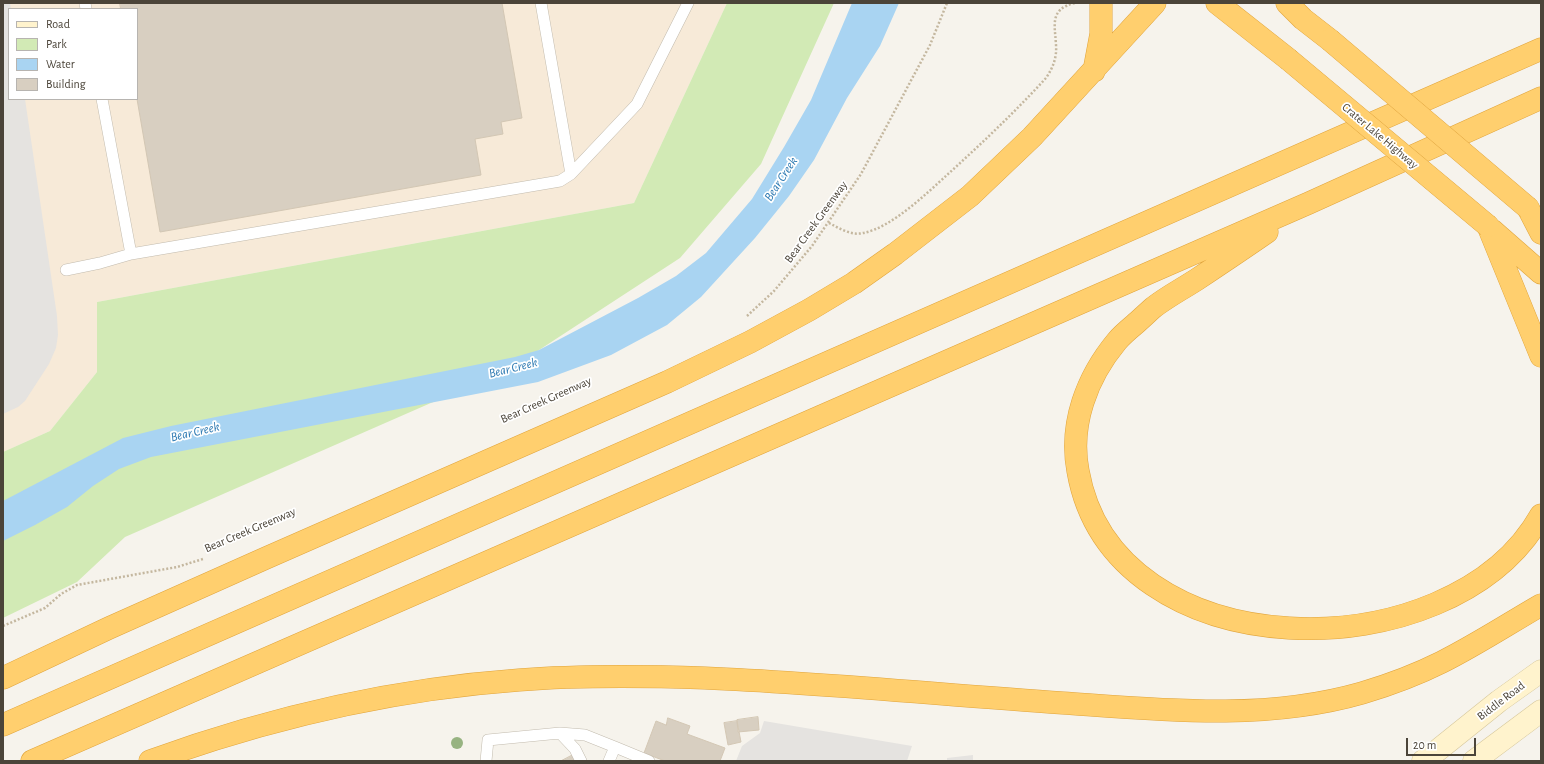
<!DOCTYPE html>
<style>
body{margin:0}
#map{position:relative;width:1544px;height:764px;overflow:hidden;background:#f6f3ec;font-family:"Alegreya Sans",sans-serif}
canvas{display:block}
.frame{position:absolute;inset:0;border:4px solid #4b4439;pointer-events:none}
.legend{position:absolute;left:8px;top:8px;width:130px;height:92px;box-sizing:border-box;background:#fff;border:1px solid #b7b4b0;margin:0;padding:5px 7px;list-style:none;font-size:12px;color:#4b4439}
.legend li{display:flex;align-items:center;gap:8px;height:20px}
.legend b{width:20px;border:1px solid #b7b4b0}
.scale{position:absolute;left:1406px;top:738px;width:70px;height:18px;box-sizing:border-box;border:2px solid #4b4439;border-top:0;padding-left:5px;font-size:12px;line-height:14px;white-space:nowrap;color:#4b4439;-webkit-text-stroke:3px #fff;paint-order:stroke}
</style>
<div id="map">
<canvas width="1544" height="764"></canvas>
<div class="frame"></div>
<ul class="legend">
<li><b style="height:5px;background:#fff3cd"></b>Road</li>
<li><b style="height:11px;background:#d2eab5"></b>Park</li>
<li><b style="height:11px;background:#a9d4f2"></b>Water</li>
<li><b style="height:11px;background:#d8cfc1"></b>Building</li>
</ul>
<div class="scale">20 m</div>
</div>
<script>
const c = document.querySelector('canvas').getContext('2d');
c.lineJoin = 'round';
function paint(path, color) {
  c.fillStyle = color;
  c.fill(path, 'evenodd');
}
function strokePath(path, color, width, dash) {
  c.strokeStyle = color;
  c.lineWidth = width;
  c.lineCap = dash ? 'butt' : 'round';
  c.setLineDash(dash || []);
  c.stroke(path);
}
function label(font, color, halo, rows, align = 'center') {
  c.font = font + ' "Alegreya Sans",sans-serif';
  c.lineWidth = 3.5;
  c.setLineDash([]);
  c.textBaseline = 'middle';
  c.strokeStyle = halo;
  c.fillStyle = color;
  for (const [text, x, y, turn = 0] of rows) {
    c.save();
    c.translate(x, y);
    c.rotate((+turn || 0) * Math.PI / 180);
    c.textAlign = isNaN(turn) ? turn : align;
    if (halo) c.strokeText(text, 0, 0);
    c.fillText(text, 0, 0);
    c.restore();
  }
}
const commercial = new Path2D(`
 M 3,3 L 727,3 L 634,203 L 97,302 L 97,372 L 50,431 L 3,452 ZM 9,9 L 137,9 L 137,99 L 9,99 Z`);
const green = new Path2D(`
 M 727,3 L 834,3 L 761,164 L 680,258 L 513,367 L 125,537 L 77,582 L 3,618 L 3,452 L 50,431 L 97,372 L 97,302 L 634,203 Z`);
const parking = new Path2D(`
 M 3,3 L 10,3 L 11,9 L 9,9 L 9,99 L 25,99 L 57,316 L 58,335 L 56,348 L 49,364 L 25,401 L 18,407 L 3,414 Z
 M 764,721 L 912,746 L 907,761 L 736,761 L 742,746 L 760,733 Z
 M 973,755 L 973,761 L 947,761 L 947,758 Z`);
const water = new Path2D(`
 M 852,3 L 899,3 L 880,46 L 847,98 L 814,160 L 789,196 L 755,238 L 701,297 L 667,325 L 611,355 L 538,382 L 151,457 L 119,469 L 93,486 L 67,507 L 35,525 L 3,541 L 3,501 L 123,438 L 171,426 L 515,357 L 539,350 L 638,298 L 676,276 L 706,253 L 752,199 L 784,147 L 811,100 Z`);
const building = new Path2D(`
 M 120,3 L 502,3 L 522,118 L 501,122 L 503,134 L 475,139 L 481,175 L 160,232 L 137,99 L 137,9 L 121,9 Z
 M 758,717 L 759,730 L 738,732 L 737,720 Z
 M 668,718 L 690,726 L 687,734 L 725,748 L 720,761 L 665,761 L 644,753 L 656,721 L 666,725 Z
 M 737,721 L 741,742 L 728,745 L 724,723 Z
 M 573,755 L 576,761 L 561,761 Z`);
const path = new Path2D(`
 M 829,223 C 839,228 851,236 863,233 C 891,228 926,194 947,175 C 981,144 1015,112 1046,78 C 1053,68 1057,57 1056,45 C 1055,25 1049,9 1075,3
 M 747,316 L 774,291 L 812,246 L 861,174 L 930,45 L 947,3
 M 3,626 L 45,608 L 61,594 L 77,585 L 177,567 L 203,559`);
const lane = new Path2D(`
 M 85,3 L 86,9
 M 541,3 L 571,174 L 637,104 L 688,3
 M 102,99 L 131,254
 M 66,270 L 100,263 L 131,254 L 560,181 L 571,174
 M 560,733 L 575,749 L 581,761
 M 615,747 L 649,761
 M 486,761 L 488,740 L 560,733 L 585,735 L 615,747 L 609,761`);
const secondary = new Path2D(`
 M 1423,761 L 1438,750 L 1499,701 L 1541,671
 M 1474,761 L 1541,711`);
const highway = new Path2D(`
 M 1217,3 L 1288,59
 M 1287,3 L 1303,19 L 1330,40
 M 1094,71 L 1101,34 L 1101,3
 M 1528,208 L 1541,233
 M 1488,226 L 1541,356
 M 1492,230 L 1541,273
 M 1267,232 C 1244,248 1220,264 1196,280 C 1182,289 1167,297 1154,307 C 1147,313 1141,319 1134,325 C 1128,330 1122,335 1117,341 C 1087,377 1069,424 1078,471 C 1113,671 1451,675 1541,515
 M 3,678 L 109,628 L 266,558 L 667,382 L 750,342 L 809,310 L 854,283 L 895,254 L 970,196 L 1032,137 L 1155,3
 M 3,725 L 1541,49
 M 32,761 L 1309,203 L 1541,98
 M 150,761 C 269,718 393,689 519,680 C 581,675 644,676 705,678 C 825,683 944,695 1063,703 C 1161,710 1265,721 1362,693 C 1389,685 1416,675 1442,662 C 1476,645 1508,624 1541,605`);
const highwayBridge = new Path2D(`
 M 1330,40 L 1528,208
 M 1288,59 L 1488,226`);
const trees = [
 [457,743]
];
const streetNames = [
 ["Crater Lake Highway",1380,136,40],
 ["Bear Creek Greenway",816,222,-54],
 ["Bear Creek Greenway",546,400,-24],
 ["Bear Creek Greenway",250,530,-23],
 ["Biddle Road",1501,701,-37]
];
const waterNames = [
 ["Bear Creek",781,179,-57],
 ["Bear Creek",513,368,-14],
 ["Bear Creek",195,432,-13]
];
paint(commercial, '#f7ead8');
paint(green, '#d2eab5');
paint(parking, '#e5e3e0');
paint(water, '#a9d4f2');
paint(building, '#d8cfc1');
strokePath(building, '#d3c7b4', 1);
strokePath(lane, '#c2bbae', 12);
strokePath(secondary, '#d6c79b', 23);
strokePath(highway, '#e0a43c', 23);
strokePath(path, '#c4b79f', 2.5, [2, 2]);
strokePath(lane, '#fff', 11);
strokePath(secondary, '#fff3cd', 22);
strokePath(highway, '#ffcf6e', 22);
strokePath(highwayBridge, '#e0a43c', 23, []);
strokePath(highwayBridge, '#ffcf6e', 22);
c.fillStyle = '#97b381';
for (const [x, y] of trees) {
  c.beginPath();
  c.arc(x, y, 6, 0, 2 * Math.PI);
  c.fill();
}
label('12px', '#4b4439', '#fff', streetNames);
label('italic 13px', '#2e7ab2', '#fff', waterNames);
</script>
